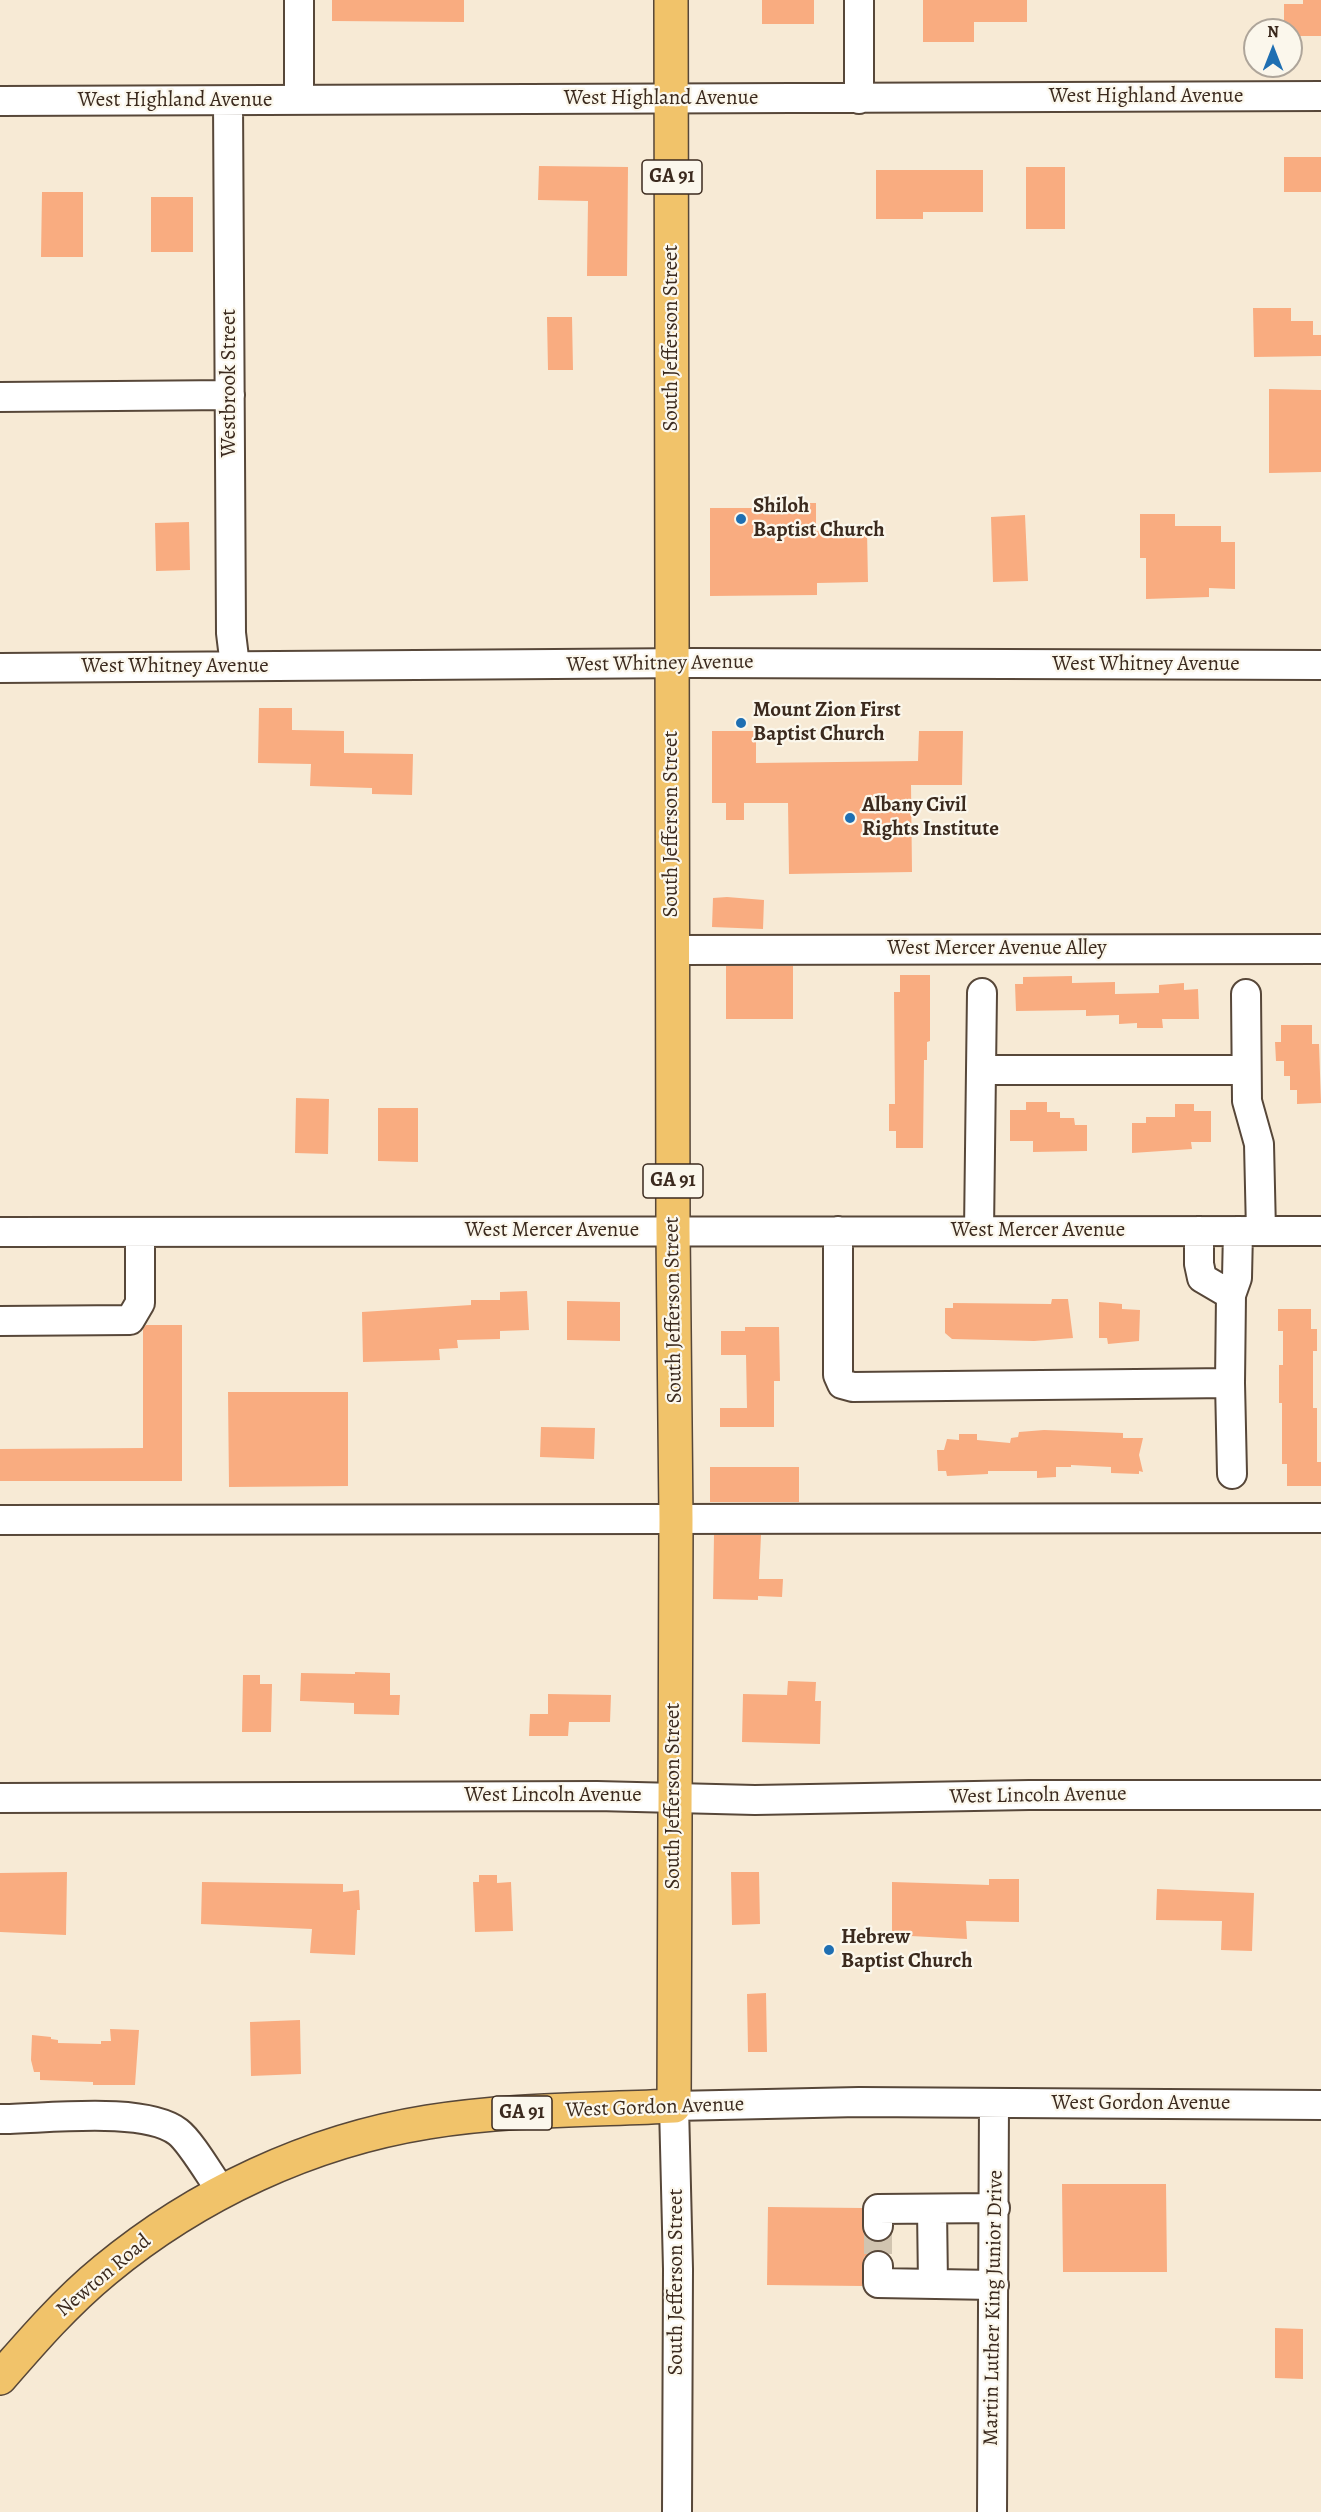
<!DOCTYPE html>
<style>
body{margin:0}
#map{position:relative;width:1321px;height:2512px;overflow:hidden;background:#f7ead5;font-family:Alegreya,serif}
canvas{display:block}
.north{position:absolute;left:1243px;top:18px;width:60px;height:60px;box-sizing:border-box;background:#fbf7ec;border:2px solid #aea59a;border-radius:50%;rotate:0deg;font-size:16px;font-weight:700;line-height:24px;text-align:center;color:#3b2a1e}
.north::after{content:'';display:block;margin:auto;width:21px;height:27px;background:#1f6fb2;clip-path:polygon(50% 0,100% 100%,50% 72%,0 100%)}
</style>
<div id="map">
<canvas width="1321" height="2512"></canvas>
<div class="north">N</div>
</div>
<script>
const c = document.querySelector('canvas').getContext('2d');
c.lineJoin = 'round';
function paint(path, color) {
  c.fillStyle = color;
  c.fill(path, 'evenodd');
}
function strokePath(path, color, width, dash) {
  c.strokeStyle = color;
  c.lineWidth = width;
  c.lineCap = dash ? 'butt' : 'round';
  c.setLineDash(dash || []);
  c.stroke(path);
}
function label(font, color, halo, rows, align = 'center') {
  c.font = font + ' Alegreya,serif';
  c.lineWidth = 4.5;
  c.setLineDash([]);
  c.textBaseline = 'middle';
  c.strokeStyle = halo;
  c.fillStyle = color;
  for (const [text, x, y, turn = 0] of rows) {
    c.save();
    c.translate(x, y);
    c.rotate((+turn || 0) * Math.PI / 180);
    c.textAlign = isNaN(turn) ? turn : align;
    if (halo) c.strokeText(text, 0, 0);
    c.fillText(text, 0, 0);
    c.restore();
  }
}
const building = new Path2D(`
 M 332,0 L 464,0 L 464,22 L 332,21 Z
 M 762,0 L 814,0 L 814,24 L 762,24 Z
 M 923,0 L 1027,0 L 1027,22 L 974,22 L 974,42 L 923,42 Z
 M 1303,0 L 1321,0 L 1321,36 L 1291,36 L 1291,30 L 1284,30 L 1284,4 L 1303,4 Z
 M 1284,157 L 1321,157 L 1321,192 L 1284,192 Z
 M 539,166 L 628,167 L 627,276 L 587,276 L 588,201 L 538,200 Z
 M 1026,167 L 1065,167 L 1065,229 L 1026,229 Z
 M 876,170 L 983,170 L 983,212 L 923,212 L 923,219 L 876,219 Z
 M 42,192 L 83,192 L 83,257 L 41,257 Z
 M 151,197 L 193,197 L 193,252 L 151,252 Z
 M 1253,308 L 1291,308 L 1291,321 L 1313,321 L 1313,335 L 1321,335 L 1321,356 L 1254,357 Z
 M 547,317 L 572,317 L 573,370 L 548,370 Z
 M 1269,389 L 1321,390 L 1321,472 L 1269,473 Z
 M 777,503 L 816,503 L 816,531 L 867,530 L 868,582 L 817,583 L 817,595 L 710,596 L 710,508 L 777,508 Z
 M 1140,514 L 1175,514 L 1175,526 L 1221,526 L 1221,542 L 1235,542 L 1235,589 L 1209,588 L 1209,597 L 1146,599 L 1146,558 L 1140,558 Z
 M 1025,515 L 1028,581 L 993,582 L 991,517 Z
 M 189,522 L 190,570 L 156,571 L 155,523 Z
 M 259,708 L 292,708 L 292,730 L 344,731 L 344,753 L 413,754 L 412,795 L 372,794 L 372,788 L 310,786 L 311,764 L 258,763 Z
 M 712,731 L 756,731 L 756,763 L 918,761 L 919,731 L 963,731 L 962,785 L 911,785 L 912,872 L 789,874 L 788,803 L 744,803 L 744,820 L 726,820 L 726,803 L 712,803 Z
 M 727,897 L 764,900 L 763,929 L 712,927 L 713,898 Z
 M 726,966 L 793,966 L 793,1019 L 726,1019 Z
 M 900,975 L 930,975 L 930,1041 L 927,1042 L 927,1060 L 924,1060 L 923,1148 L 896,1148 L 896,1131 L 889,1131 L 889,1104 L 895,1104 L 894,992 L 900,992 Z
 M 1072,976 L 1072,983 L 1115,982 L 1115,994 L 1159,993 L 1159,985 L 1184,983 L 1184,990 L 1198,989 L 1199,1019 L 1162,1019 L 1163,1028 L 1137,1028 L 1137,1023 L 1119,1024 L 1119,1015 L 1086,1016 L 1086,1010 L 1016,1011 L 1015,984 L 1023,984 L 1023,977 Z
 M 1281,1025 L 1312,1025 L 1312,1044 L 1319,1044 L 1321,1103 L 1297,1104 L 1297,1090 L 1290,1090 L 1290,1076 L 1284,1076 L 1284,1061 L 1276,1061 L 1275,1042 L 1281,1042 Z
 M 296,1098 L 329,1099 L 328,1154 L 295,1153 Z
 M 1026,1102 L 1047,1102 L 1047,1112 L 1060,1112 L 1060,1118 L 1074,1118 L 1075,1125 L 1087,1125 L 1087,1151 L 1033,1152 L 1033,1141 L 1010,1141 L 1010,1110 L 1026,1110 Z
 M 1175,1104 L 1194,1104 L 1194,1111 L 1211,1111 L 1211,1142 L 1191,1142 L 1192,1149 L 1132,1153 L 1132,1123 L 1146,1123 L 1146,1117 L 1175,1117 Z
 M 378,1108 L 418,1108 L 418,1162 L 378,1161 Z
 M 527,1291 L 529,1330 L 500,1331 L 500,1339 L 457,1340 L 458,1348 L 439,1349 L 440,1360 L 363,1362 L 362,1312 L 471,1305 L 471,1300 L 500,1300 L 500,1292 Z
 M 1052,1299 L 1068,1299 L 1073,1338 L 1034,1341 L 952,1339 L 945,1333 L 945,1308 L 953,1308 L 953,1303 L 1051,1304 Z
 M 567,1301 L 620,1302 L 620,1341 L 567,1340 Z
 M 1099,1302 L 1122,1304 L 1122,1309 L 1140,1310 L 1139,1341 L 1108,1344 L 1107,1338 L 1099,1338 Z
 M 1278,1309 L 1311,1309 L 1311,1329 L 1317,1329 L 1317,1351 L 1313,1351 L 1313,1408 L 1317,1408 L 1317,1462 L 1321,1462 L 1321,1486 L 1287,1486 L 1287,1464 L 1282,1464 L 1282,1403 L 1279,1403 L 1279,1365 L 1283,1365 L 1283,1331 L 1278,1331 Z
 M 146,1325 L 182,1325 L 182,1481 L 0,1481 L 0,1449 L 143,1448 L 143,1329 Z
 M 745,1327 L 779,1327 L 780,1381 L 774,1381 L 774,1427 L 720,1427 L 720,1408 L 747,1408 L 746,1355 L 721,1355 L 721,1331 L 745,1331 Z
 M 228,1392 L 348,1392 L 348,1486 L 229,1487 Z
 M 541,1427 L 595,1428 L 594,1459 L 540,1457 Z
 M 1044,1430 L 1123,1433 L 1123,1438 L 1143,1438 L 1139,1455 L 1143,1472 L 1139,1471 L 1139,1474 L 1111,1473 L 1111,1467 L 1071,1465 L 1071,1467 L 1056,1467 L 1056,1477 L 1037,1478 L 1037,1471 L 988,1471 L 988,1474 L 947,1476 L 946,1471 L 938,1471 L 937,1450 L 944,1450 L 947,1439 L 959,1440 L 959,1434 L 977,1434 L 977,1440 L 1010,1443 L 1011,1438 L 1018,1437 L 1019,1432 Z
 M 710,1467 L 799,1467 L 799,1502 L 710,1502 Z
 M 714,1535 L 761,1535 L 759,1579 L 783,1579 L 782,1597 L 758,1596 L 758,1600 L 713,1599 Z
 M 355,1672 L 390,1673 L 390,1695 L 400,1695 L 399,1715 L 354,1714 L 354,1703 L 300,1701 L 301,1673 L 355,1674 Z
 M 243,1675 L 260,1675 L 260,1684 L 272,1684 L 271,1732 L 242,1732 Z
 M 788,1681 L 816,1682 L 815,1701 L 821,1701 L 820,1744 L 742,1742 L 743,1694 L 787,1695 Z
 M 548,1694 L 611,1695 L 610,1722 L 569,1722 L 568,1736 L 529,1736 L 530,1714 L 548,1714 Z
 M 67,1872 L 66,1935 L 0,1932 L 0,1873 Z
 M 731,1872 L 759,1872 L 760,1924 L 732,1925 Z
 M 479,1875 L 497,1875 L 497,1883 L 511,1882 L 513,1931 L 475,1932 L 473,1882 L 479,1882 Z
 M 989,1879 L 1019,1879 L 1019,1922 L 966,1921 L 967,1939 L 892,1935 L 892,1882 L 989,1885 Z
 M 202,1882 L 343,1884 L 343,1892 L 359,1890 L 360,1910 L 357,1910 L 355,1955 L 310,1953 L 312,1929 L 201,1924 Z
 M 1157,1889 L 1254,1893 L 1252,1951 L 1221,1950 L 1222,1921 L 1156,1920 Z
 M 766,1993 L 767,2052 L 748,2052 L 747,1994 Z
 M 300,2020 L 301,2074 L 251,2076 L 250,2022 Z
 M 110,2029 L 139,2030 L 135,2085 L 93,2085 L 93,2082 L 40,2080 L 40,2072 L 34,2072 L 31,2060 L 32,2035 L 51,2037 L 51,2039 L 58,2040 L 58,2043 L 101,2044 L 101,2041 L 111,2041 Z
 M 1062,2184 L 1166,2184 L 1167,2272 L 1063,2272 Z
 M 768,2207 L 862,2208 L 864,2235 L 877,2242 L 889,2238 L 889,2254 L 877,2250 L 864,2257 L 862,2286 L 767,2285 Z
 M 1275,2328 L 1303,2329 L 1303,2379 L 1275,2378 Z`);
const minorTunnel = new Path2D(`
 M 878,2226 L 878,2266`);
const minor = new Path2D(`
 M 299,0 L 299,100
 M 859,0 L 859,99
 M 0,101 L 1321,96
 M 228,101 L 231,633 L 235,666
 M 0,397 L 230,395
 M 0,668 L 693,663 L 1321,665
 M 673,950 L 1321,949
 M 982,993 L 981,1070 L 1246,1070
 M 1246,994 L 1247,1101 L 1259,1144 L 1261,1231
 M 838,1231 L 838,1375 L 842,1384 L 853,1387 L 1230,1383 L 1231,1295 L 1237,1278 L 1238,1231
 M 979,1231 L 981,1070
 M 1199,1231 L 1199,1264 L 1202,1278 L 1231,1295
 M 0,1232 L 1321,1231
 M 0,1321 L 130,1320 L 140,1303 L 140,1232
 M 1230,1383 L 1232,1474
 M 0,1520 L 1321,1518
 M 0,1798 L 597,1796 L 755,1800 L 1029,1795 L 1321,1795
 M 0,2119 C 44,2119 144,2106 178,2132 C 191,2142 211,2177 222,2192
 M 932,2209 L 933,2284
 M 878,2226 L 878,2209 L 995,2208
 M 878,2266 L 878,2283 L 994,2285
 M 677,2512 L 678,2269 L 674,2106 L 859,2102 L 1321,2105
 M 992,2512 L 994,2103`);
const major = new Path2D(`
 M 0,2378 C 33,2340 66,2302 105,2270 C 197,2194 310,2141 428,2122 C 509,2109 592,2110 674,2106 L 676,1519 L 673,1231 L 671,0`);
const markers = [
 [741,519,6,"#1f6fb2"],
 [741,723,6,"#1f6fb2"],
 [850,818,6,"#1f6fb2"],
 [829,1950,6,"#1f6fb2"]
];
const shields = [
 [672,177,60],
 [673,1181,60],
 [522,2113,60]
];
const shieldNames = [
 ["GA 91",672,177],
 ["GA 91",673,1181],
 ["GA 91",522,2113]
];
const streetNames = [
 ["West Highland Avenue",1146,97],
 ["West Highland Avenue",661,99],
 ["West Highland Avenue",175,101],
 ["South Jefferson Street",672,338,-90],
 ["Westbrook Street",230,383,-90],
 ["West Whitney Avenue",660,664,-1],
 ["West Whitney Avenue",1146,665],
 ["West Whitney Avenue",175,667],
 ["South Jefferson Street",672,824,-90],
 ["West Mercer Avenue Alley",997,949],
 ["West Mercer Avenue",552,1231],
 ["West Mercer Avenue",1038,1231],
 ["South Jefferson Street",674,1310,-91],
 ["West Lincoln Avenue",553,1796],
 ["South Jefferson Street",674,1796,-90],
 ["West Lincoln Avenue",1038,1796,-1],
 ["West Gordon Avenue",1141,2104],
 ["West Gordon Avenue",655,2108,-2],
 ["Newton Road",104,2276,-40],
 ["South Jefferson Street",677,2282,-90],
 ["Martin Luther King Junior Drive",994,2308,-89]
];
const poiNames = [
 ["Shiloh",753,507],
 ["Baptist Church",753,531],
 ["Mount Zion First",753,711],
 ["Baptist Church",753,735],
 ["Albany Civil",862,806],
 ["Rights Institute",862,830],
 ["Hebrew",841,1938],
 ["Baptist Church",841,1962]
];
paint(building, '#f9ac80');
strokePath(minorTunnel, '#d1c4b0', 28, [28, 14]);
strokePath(minor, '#574739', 32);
strokePath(major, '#574739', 36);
strokePath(minor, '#fff', 28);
strokePath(major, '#f1c36a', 33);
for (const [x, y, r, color] of markers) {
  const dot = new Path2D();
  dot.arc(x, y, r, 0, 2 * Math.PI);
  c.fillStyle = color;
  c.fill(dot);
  strokePath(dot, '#fbf7ec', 2);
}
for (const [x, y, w] of shields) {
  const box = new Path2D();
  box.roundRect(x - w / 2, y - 17, w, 34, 4.5);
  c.fillStyle = '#fbf7ec';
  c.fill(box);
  strokePath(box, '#3b2a1e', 1.5);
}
label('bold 20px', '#3b2a1e', null, shieldNames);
label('21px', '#3b2a1e', '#fbf7ec', streetNames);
label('bold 21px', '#3b2a1e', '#fbf7ec', poiNames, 'left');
</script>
